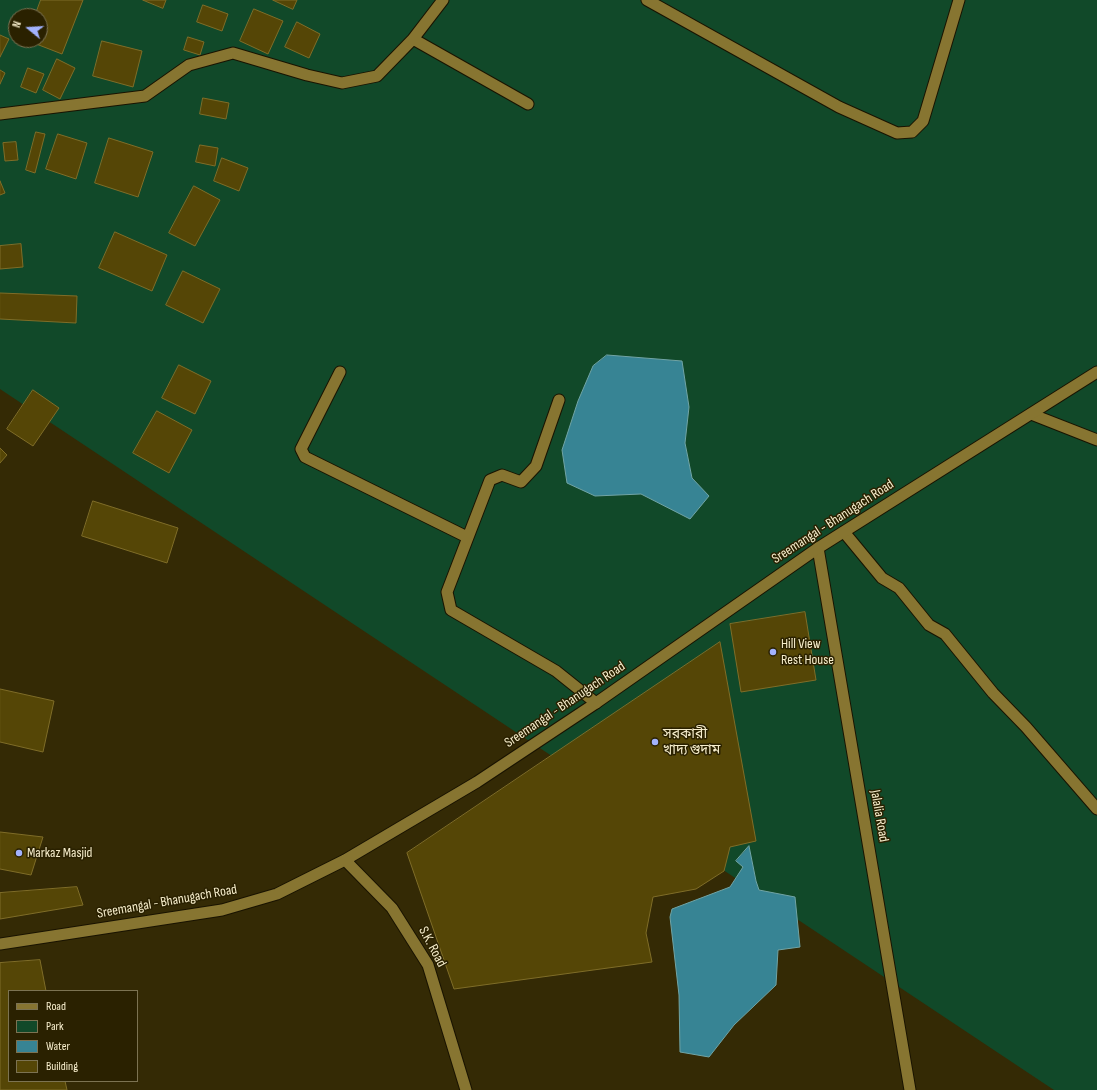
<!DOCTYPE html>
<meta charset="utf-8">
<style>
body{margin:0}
#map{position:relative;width:1097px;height:1090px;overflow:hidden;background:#342a05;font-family:"Sofia Sans Condensed",sans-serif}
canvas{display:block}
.legend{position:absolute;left:8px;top:990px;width:130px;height:92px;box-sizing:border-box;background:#2a2100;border:1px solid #7c7352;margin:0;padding:5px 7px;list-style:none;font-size:12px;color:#f7eecc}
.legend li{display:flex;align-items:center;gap:8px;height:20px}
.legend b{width:20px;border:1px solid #7c7352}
.north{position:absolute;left:8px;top:8px;width:40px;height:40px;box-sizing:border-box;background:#2a2100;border:1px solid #7c7352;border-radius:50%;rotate:288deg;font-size:11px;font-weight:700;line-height:16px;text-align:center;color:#f7eecc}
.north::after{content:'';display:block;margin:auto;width:14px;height:18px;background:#a2b2fd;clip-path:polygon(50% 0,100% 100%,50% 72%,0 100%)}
</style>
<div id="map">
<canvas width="1097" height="1090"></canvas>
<ul class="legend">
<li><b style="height:5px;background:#877531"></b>Road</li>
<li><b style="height:11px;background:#114929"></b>Park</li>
<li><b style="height:11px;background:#378494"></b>Water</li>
<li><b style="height:11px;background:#554606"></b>Building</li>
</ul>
<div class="north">N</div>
</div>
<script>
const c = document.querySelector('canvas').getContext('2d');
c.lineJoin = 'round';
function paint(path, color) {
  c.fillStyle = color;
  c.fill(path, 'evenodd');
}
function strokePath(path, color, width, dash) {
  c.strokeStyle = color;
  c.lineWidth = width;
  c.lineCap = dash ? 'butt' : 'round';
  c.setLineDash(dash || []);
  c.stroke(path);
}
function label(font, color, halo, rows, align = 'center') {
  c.font = font + ' "Sofia Sans Condensed","Noto Sans Bengali",sans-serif';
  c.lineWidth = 3;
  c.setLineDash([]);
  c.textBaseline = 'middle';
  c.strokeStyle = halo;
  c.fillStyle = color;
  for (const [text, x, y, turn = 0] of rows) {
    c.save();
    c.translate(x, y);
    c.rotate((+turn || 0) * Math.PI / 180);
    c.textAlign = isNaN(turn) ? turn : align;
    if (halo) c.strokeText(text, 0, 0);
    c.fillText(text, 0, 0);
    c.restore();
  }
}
const green = new Path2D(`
 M 0,0 L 1097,0 L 1097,1090 L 1054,1090 L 0,389 ZM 16,16 L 40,16 L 40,40 L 16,40 Z`);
const water = new Path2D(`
 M 607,355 L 682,361 L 689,407 L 685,443 L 692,478 L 709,496 L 690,519 L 641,494 L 595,496 L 567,483 L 562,450 L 578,401 L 593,366 Z
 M 749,846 L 756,881 L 759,890 L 795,897 L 800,947 L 778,950 L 776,985 L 734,1025 L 709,1057 L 680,1052 L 679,995 L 670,917 L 672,909 L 730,887 L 743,867 L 736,861 Z`);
const building = new Path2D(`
 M 41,0 L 83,0 L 62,54 L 26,40 L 40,40 L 40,16 L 35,16 Z
 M 143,0 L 166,0 L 163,8 Z
 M 273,0 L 297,0 L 293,9 Z
 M 203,5 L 228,14 L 222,31 L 197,22 Z
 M 254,9 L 283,21 L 268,54 L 240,41 Z
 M 297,22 L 320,34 L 309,58 L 285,47 Z
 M 0,35 L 9,39 L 0,57 Z
 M 188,37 L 204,42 L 200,55 L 184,50 Z
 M 102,41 L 142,51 L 133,87 L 93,76 Z
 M 57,59 L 75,68 L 60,99 L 43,90 Z
 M 28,68 L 44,74 L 36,93 L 21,87 Z
 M 0,70 L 5,73 L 0,84 Z
 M 203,98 L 229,103 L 226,119 L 200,114 Z
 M 36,132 L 45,134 L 35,173 L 26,170 Z
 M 58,134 L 87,143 L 76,179 L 46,169 Z
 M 109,138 L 153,152 L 138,197 L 95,183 Z
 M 16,142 L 18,160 L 5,161 L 3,143 Z
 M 200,145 L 218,148 L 215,166 L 196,162 Z
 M 222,158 L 248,168 L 239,191 L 214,181 Z
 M 0,181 L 5,193 L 0,195 Z
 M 194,186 L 220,200 L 195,246 L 169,233 Z
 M 115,232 L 167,255 L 152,291 L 99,268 Z
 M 21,244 L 23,267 L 0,269 L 0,246 Z
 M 183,271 L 220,289 L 203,323 L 166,305 Z
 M 0,293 L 77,296 L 76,323 L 0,319 Z
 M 179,365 L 211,381 L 195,414 L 162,398 Z
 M 33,390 L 59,408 L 33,446 L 7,429 Z
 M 157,411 L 192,430 L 169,473 L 133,453 Z
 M 0,448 L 7,455 L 0,463 Z
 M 93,501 L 178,528 L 167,563 L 82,536 Z
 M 805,612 L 816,680 L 741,692 L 730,624 Z
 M 720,642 L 756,841 L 730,847 L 724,871 L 696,889 L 653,897 L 646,933 L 652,962 L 454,989 L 407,853 Z
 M 0,689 L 54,701 L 43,752 L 0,742 Z
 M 0,832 L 43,837 L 31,875 L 0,869 Z
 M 77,887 L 83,905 L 0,919 L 0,893 Z
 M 40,960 L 46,991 L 9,991 L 9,1081 L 65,1081 L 67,1090 L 0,1090 L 0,963 Z`);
const minor = new Path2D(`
 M 647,0 L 839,107 L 897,133 L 912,132 L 923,121 L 959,0
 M 413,39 L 528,104
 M 0,114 L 145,96 L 189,65 L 233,53 L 307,75 L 342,83 L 377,76 L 413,39 L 443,0
 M 340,372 L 301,449 L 305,457 L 467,537
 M 559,400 L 536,466 L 521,482 L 502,475 L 490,480 L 447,592 L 451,610 L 556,671 L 596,703
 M 1031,414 L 1097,440
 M 844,532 L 882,578 L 899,588 L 929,625 L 945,634 L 993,693 L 1026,727 L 1097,809
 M 818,548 L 910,1090`);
const secondary = new Path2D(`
 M 345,860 L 392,908 L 428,965 L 466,1090
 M 0,944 L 222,910 L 277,894 L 345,860 L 477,782 L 596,703 L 818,548 L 1097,372`);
const markers = [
 [773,652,4,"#a2b2fd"],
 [655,742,4,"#a2b2fd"],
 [19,853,4,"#a2b2fd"]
];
const streetNames = [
 ["Sreemangal - Bhanugach Road",833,522,-33],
 ["Sreemangal - Bhanugach Road",565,705,-34],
 ["Jalalia Road",879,816,80],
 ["Sreemangal - Bhanugach Road",167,902,-10],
 ["S.K. Road",432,947,62]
];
const poiNames = [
 ["Hill View",781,644],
 ["Rest House",781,660],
 ["সরকারী",663,734],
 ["খাদ্য গুদাম",663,750],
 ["Markaz Masjid",27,853]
];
paint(green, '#114929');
paint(water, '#378494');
strokePath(water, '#71a4a5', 1);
paint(building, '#554606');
strokePath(building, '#7f6d28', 1);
strokePath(minor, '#191301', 13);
strokePath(secondary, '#191301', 13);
strokePath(minor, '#877531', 11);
strokePath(secondary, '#877531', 11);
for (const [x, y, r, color] of markers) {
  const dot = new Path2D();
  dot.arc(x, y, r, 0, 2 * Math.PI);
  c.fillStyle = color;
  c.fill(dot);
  strokePath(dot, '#2a2100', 1.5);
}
label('14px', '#f7eecc', '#2a2100', streetNames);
label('14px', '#f7eecc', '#2a2100', poiNames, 'left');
</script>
